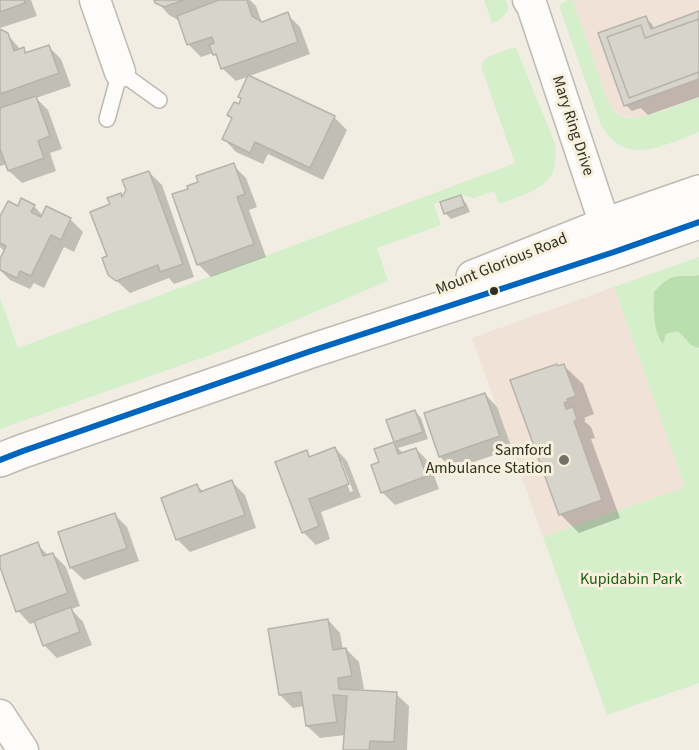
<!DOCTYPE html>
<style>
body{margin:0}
canvas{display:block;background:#f1ede2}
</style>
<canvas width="699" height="750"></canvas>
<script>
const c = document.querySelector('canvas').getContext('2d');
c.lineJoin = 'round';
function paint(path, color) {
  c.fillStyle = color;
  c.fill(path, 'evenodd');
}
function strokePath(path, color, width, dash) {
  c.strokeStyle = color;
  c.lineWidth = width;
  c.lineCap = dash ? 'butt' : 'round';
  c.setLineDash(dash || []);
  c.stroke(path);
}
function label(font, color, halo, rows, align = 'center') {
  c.font = font + ' "Source Sans 3",sans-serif';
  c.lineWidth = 6;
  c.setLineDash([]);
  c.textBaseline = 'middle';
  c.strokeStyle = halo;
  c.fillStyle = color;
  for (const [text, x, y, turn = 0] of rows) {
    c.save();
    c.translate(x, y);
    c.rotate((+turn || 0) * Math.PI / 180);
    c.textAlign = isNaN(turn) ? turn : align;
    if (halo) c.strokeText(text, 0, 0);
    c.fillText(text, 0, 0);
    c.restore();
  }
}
const commercial = new Path2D(`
 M 573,0 L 699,0 L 699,97 L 641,118 L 620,116 L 613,110 L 606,96 Z
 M 614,287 L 685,487 L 543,537 L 472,338 Z`);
const green = new Path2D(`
 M 484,0 L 506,0 L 508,5 L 508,11 L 499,20 L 492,23 Z
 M 568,0 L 573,0 L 606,96 C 609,103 612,112 620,116 C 637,124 680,104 699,97 L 699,132 C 664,145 625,168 601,125 L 559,6 L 562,3 Z
 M 511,48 L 516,48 L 555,143 C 556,151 556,165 553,172 C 546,190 515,198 499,204 L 494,191 L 474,198 L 461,195 L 434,204 L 441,225 L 377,248 L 388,281 L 227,349 L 0,429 L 0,298 L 18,348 L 515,163 L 482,69 L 482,63 L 486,58 Z
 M 699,257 L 699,683 L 607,715 L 543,537 L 685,487 L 614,287 Z`);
const forest = new Path2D(`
 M 699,275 L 699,348 L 691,345 L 678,331 L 666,334 L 663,344 C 653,332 653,306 654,292 C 671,274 672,276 696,276 Z`);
const shadow = new Path2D(`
 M 0,0 L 31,0 L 37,16 L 0,28 Z
 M 156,0 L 250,0 L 256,6 L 262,23 L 287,14 L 300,27 L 310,54 L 236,81 L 223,69 L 220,60 L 213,53 L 201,57 L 189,45 L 179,19 L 178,20 L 169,15 Z
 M 699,13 L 699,97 L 648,115 L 641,108 L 632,111 L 626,105 L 645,18 L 652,24 L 654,30 Z
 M 0,31 L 7,34 L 21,50 L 23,49 L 28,54 L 48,46 L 61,59 L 71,86 L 36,98 L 48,110 L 62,149 L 50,153 L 56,171 L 22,183 L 9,171 L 7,164 L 0,166 Z
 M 334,117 L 347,130 L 323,180 L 268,154 L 263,164 L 236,152 L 224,139 Z
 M 233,165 L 246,178 L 257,207 L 249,210 L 266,257 L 211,277 L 198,264 L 190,190 Z
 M 149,172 L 162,185 L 194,277 L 174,284 L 169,278 L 130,293 L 109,274 L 112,205 L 120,194 L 124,198 Z
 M 460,197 L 466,203 L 470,212 L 451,219 L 445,213 Z
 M 34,206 L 43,216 L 47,208 L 70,219 L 83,232 L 74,252 L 64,247 L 44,288 L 34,283 L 30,289 L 10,280 L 0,270 L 0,262 L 4,251 L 0,247 L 0,220 L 18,208 Z
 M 564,366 L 583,384 L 594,414 L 584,418 L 586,420 L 584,421 L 591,427 L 595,438 L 591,439 L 620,518 L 579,533 L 561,515 L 512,381 Z
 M 485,394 L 497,407 L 512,449 L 453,469 L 440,457 Z
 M 415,411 L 421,418 L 428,439 L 398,448 L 404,454 L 416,449 L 429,462 L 439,489 L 395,505 L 382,492 L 381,463 L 376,450 L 396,443 L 387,421 Z
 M 335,448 L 347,461 L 361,497 L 321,512 L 330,539 L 316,545 L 303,532 L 306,452 L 311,457 ZM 339,462 L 342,462 L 353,491 L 350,492 Z
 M 232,482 L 245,495 L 256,528 L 190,552 L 177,539 L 197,486 L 204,492 Z
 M 114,514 L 127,527 L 139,561 L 84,580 L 71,568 L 59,533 Z
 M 37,544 L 49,556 L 53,554 L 66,567 L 80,606 L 71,609 L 83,622 L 92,645 L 57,658 L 44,645 L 36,622 L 30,624 L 18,611 L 0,563 L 0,558 Z
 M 328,620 L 340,633 L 343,650 L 346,649 L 359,662 L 364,689 L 356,690 L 396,694 L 409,706 L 407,750 L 344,750 L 345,735 L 320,738 L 307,726 L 304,706 L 293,708 L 280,695 Z`);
const building = new Path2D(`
 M 0,0 L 24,0 L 25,3 L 0,12 Z
 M 154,0 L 184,0 L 164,7 L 155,3 Z
 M 219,0 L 247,0 L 252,16 L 262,22 L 288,12 L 298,42 L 221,69 L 216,54 L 213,55 L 209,45 L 214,43 L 212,37 L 187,45 L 177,16 Z
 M 699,11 L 699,19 L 645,38 L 641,25 L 607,37 L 629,98 L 699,72 L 699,79 L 624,106 L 598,33 L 646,16 L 651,29 Z
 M 699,19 L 699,72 L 629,98 L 607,37 L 641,25 L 645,38 Z
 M 0,29 L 8,33 L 14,51 L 24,47 L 25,53 L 49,45 L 59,73 L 0,94 Z
 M 248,75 L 335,116 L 310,168 L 255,142 L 250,153 L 222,139 L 232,118 L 227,115 L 234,102 L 239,104 L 241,98 L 238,97 Z
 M 36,96 L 50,136 L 38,141 L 44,158 L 8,171 L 0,149 L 0,108 Z
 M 234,163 L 245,194 L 237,197 L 254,244 L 197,265 L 172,194 L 188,189 L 187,186 L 198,182 L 196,176 Z
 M 149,171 L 183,264 L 160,272 L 158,265 L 116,281 L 108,275 L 102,258 L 107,256 L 90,212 L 110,204 L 107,198 L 121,193 L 122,197 L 126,190 L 122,180 Z
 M 461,195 L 465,206 L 444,214 L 440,202 Z
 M 21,198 L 35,205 L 31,212 L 41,217 L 46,206 L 71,218 L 61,240 L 51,235 L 31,276 L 20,271 L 17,278 L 0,270 L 0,259 L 6,246 L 0,243 L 0,216 L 8,201 L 18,206 Z
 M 557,364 L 558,366 L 564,364 L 576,396 L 567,399 L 568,401 L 564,403 L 566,409 L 573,407 L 577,419 L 574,421 L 602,500 L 559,515 L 510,380 Z
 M 485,393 L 500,436 L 439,457 L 424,413 Z
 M 415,410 L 423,432 L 394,442 L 386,420 Z
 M 394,442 L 398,454 L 416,448 L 427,476 L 381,493 L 371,465 L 379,462 L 374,449 Z
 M 335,447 L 349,484 L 309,499 L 319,526 L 302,533 L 275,462 L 307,450 L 309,457 Z
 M 232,480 L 245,515 L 176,540 L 161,498 L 197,484 L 200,492 Z
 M 115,513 L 127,548 L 70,568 L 58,532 Z
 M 38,542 L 43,556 L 53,553 L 68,593 L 16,612 L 0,567 L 0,556 Z
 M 71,607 L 80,632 L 43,646 L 34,621 Z
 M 328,619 L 333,650 L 346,648 L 352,676 L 338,678 L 339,689 L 397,692 L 394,742 L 370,741 L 369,750 L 343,750 L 347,696 L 333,695 L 337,722 L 306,726 L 301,692 L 279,695 L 268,629 Z`);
const service = new Path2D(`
 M 107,119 L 120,72 L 159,100`);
const minor = new Path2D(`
 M 95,0 L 120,72
 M 528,0 L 532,6 L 612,246
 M 0,715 L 23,750`);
const secondary = new Path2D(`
 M 473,277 L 604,225 L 699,192
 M 0,460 L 23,451 L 311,351 L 614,252 L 699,222`);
const bus1 = new Path2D(`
 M 0,460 L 23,451 L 311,351 L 614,252 L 699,222`);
const markers = [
 [494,291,5,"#302e26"],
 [564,460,6,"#747168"]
];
const streetNames = [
 ["Mary Ring Drive",572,126,72],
 ["Mount Glorious Road",502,265,-22]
];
const poiNames = [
 ["Samford",552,451],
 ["Ambulance Station",552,469]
];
const parkNames = [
 ["Kupidabin Park",631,580]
];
paint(commercial, '#f1e2d7');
paint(green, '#d6efcb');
paint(forest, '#bbdeaf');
paint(shadow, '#0003');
paint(building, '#d7d4cb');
strokePath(building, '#b6b3ab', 1.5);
strokePath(service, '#bdbab1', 18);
strokePath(minor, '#bdbab1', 33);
strokePath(secondary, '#bdbab1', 36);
strokePath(service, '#fdfcfb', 15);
strokePath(minor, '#fdfcfb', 30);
strokePath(secondary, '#fdfcfb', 33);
strokePath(bus1, '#0065bd', 6);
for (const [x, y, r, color] of markers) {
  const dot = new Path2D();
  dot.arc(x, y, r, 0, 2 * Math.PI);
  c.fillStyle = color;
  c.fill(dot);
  strokePath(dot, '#f7f0dc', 2);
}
label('16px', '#302e26', '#f7f0dc', streetNames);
label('16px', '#302e26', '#f7f0dc', poiNames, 'right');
label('16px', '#1b5d13', '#f7f0dc', parkNames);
</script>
